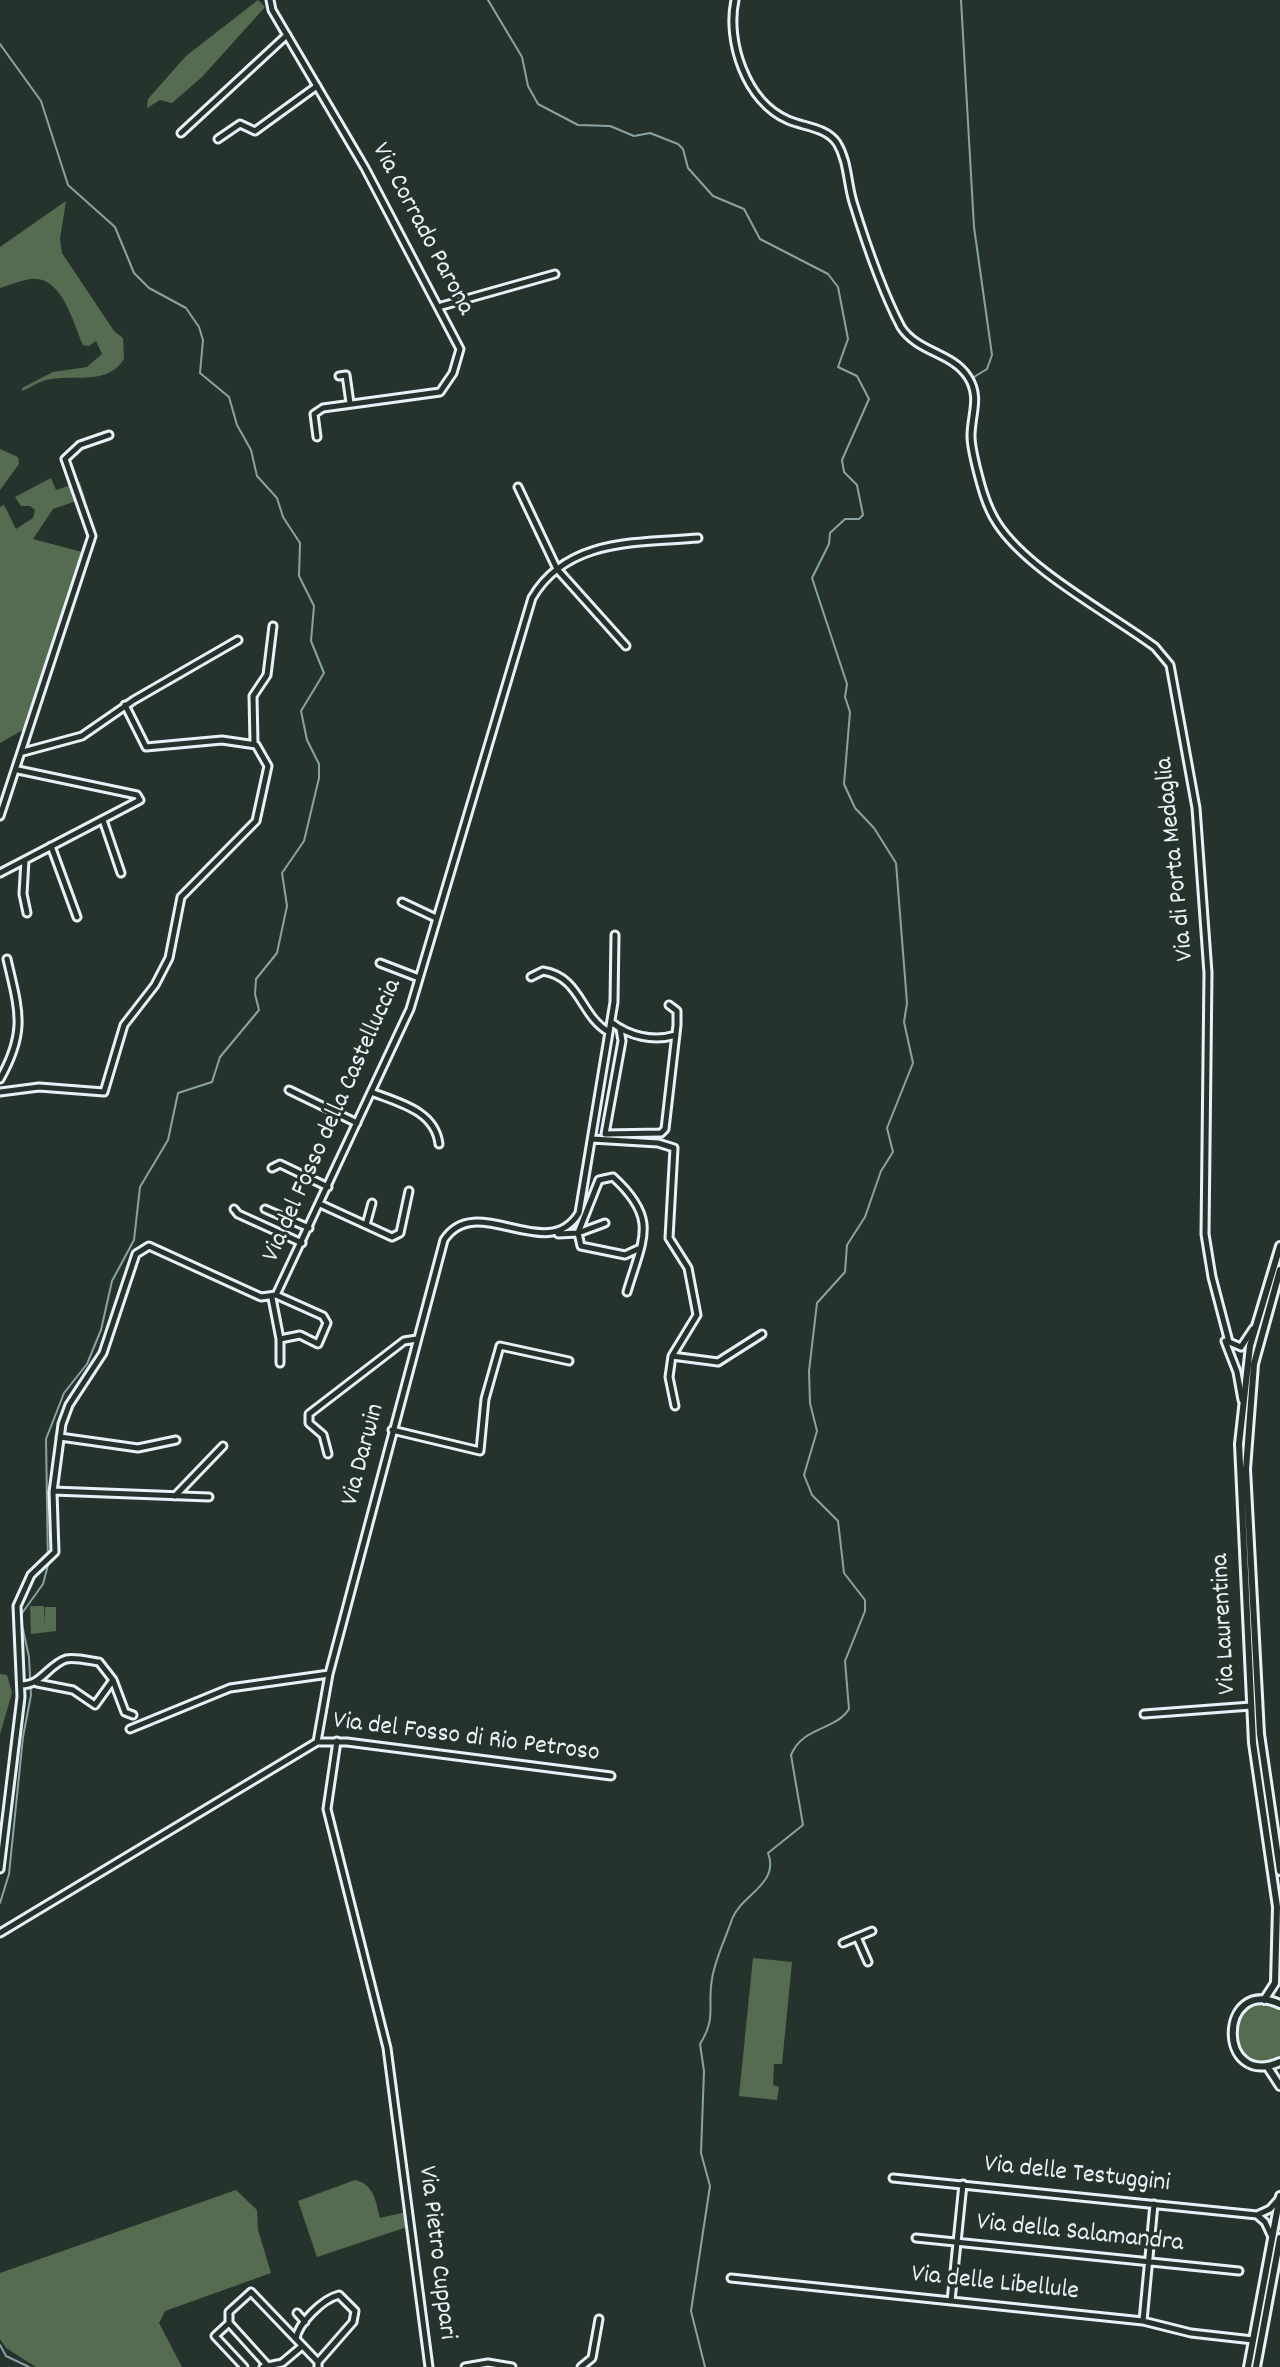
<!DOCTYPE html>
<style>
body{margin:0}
canvas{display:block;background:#26332d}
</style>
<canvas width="1280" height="2367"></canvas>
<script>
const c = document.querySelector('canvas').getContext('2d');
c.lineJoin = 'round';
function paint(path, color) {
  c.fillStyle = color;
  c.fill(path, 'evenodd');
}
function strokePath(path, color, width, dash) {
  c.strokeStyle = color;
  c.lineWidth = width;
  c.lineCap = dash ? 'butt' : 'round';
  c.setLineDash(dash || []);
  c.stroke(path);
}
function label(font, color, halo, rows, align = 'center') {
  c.font = font + ' Dekko,sans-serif';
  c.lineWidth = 6;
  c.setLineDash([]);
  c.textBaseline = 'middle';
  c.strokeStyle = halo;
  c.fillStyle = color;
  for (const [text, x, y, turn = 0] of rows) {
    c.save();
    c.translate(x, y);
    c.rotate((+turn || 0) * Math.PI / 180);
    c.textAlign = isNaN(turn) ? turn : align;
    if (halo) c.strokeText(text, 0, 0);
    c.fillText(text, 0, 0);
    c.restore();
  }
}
const green = new Path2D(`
 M 258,0 L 265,7 L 202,77 L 172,103 L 160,100 L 147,108 L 148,99 L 186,56 Z
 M 66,201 L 60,239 L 62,253 L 114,331 L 123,338 L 124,359 C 106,387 74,373 46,380 C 38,382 30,388 22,391 L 22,388 L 53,372 L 87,367 L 102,354 L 96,341 L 89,346 L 83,345 C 73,323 62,275 31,279 C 21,280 10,285 0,288 L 0,247 Z
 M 0,449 L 18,457 L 19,464 L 0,490 Z
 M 51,478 L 56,490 L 80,482 L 85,498 L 53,509 L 33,539 L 82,552 L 23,730 L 0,743 L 0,507 L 4,505 L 16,529 L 33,518 L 35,510 L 30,506 L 21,506 L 15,497 Z
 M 30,1606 L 44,1606 L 45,1628 L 45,1607 L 56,1607 L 56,1631 L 31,1634 Z
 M 0,1674 L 7,1675 L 12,1693 L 0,1734 Z
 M 753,1958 L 792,1962 L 782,2064 L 774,2064 L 773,2085 L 779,2087 L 777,2100 L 739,2096 Z
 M 1261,2004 L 1280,2009 L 1280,2058 C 1239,2081 1213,2016 1261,2004 Z
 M 355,2180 C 374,2184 376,2202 380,2218 L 406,2212 L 407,2227 L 317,2257 L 298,2201 Z
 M 236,2190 L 257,2210 L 258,2230 L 271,2273 L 165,2311 L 159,2323 L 182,2367 L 36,2367 L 6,2348 L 0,2339 L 0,2273 Z`);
const stream = new Path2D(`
 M 488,0 L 522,57 L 528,86 L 538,104 L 578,125 L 610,126 L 634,136 L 650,133 L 678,144 L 683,149 L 688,168 L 713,196 L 744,209 L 760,239 L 828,274 L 838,287 L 848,339 L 838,367 L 857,376 L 869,399 L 842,460 L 844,472 L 857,485 L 863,515 L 859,519 L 845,519 L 830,533 L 829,544 L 812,578 L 847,684 L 845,697 L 850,712 L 844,784 L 855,808 L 874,828 L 896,863 L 907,1003 L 904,1022 L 913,1063 L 887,1128 L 893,1152 L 881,1171 L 865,1217 L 847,1245 L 845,1272 L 817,1303 L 809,1371 L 810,1403 L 817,1431 L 804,1475 L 812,1495 L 838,1521 L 844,1573 L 865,1600 L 865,1611 L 845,1661 L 849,1709 C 835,1731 803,1726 791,1755 L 803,1825 L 768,1853 C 780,1884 741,1895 732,1919 C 726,1938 715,1959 712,1979 C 707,2007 717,2017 700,2044 L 704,2071 L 701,2153 L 710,2186 L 691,2311 L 705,2367
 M 961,0 L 974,227 L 992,355 L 987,369 L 974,377
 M 0,44 L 41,101 L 68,185 L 115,227 L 134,273 L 149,288 L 186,308 L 199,327 L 203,340 L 200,373 L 229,397 L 237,425 L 251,450 L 257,476 L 277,498 L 283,517 L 300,543 L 299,576 L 314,606 L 311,641 L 324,673 L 301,711 L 307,740 L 319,764 L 319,778 L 304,841 L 282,873 L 287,906 L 277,953 L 256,979 L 255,994 L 259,1010 L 220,1057 L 212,1082 L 178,1093 L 168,1140 L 140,1187 L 134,1240 L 112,1281 L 101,1330 L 87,1364 L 64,1393 L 46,1439 L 48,1565 L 43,1584 L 20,1616 L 29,1657 L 31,1695 L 23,1737 L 9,1874 L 0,1903
 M 0,2345 L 6,2356 L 29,2367`);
const minor = new Path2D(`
 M 270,0 L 272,10 L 365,168 L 460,349 L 453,373 L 440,392 L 323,408 L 314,414 L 317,437
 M 735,0 C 726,41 746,102 788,120 C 804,127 826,127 837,143 C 848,161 847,182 853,202 C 866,244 881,289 901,327 C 918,353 952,352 968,377 C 981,397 971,415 971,436 C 971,446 974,457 976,466 C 981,486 986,506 997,523 C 1027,570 1109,613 1155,647 L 1170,665 L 1196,808 L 1208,973 L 1205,1234 L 1212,1277 L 1229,1342 L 1241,1347 L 1253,1329
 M 181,133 L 287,35
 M 218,139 L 240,124 L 255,131 L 317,86
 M 438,307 L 555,274
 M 339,376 L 346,375 L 350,403
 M 518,487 L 557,569 L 626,646
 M 254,743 L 253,696 L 267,675 L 273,626
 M 23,752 L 82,736 L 134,700 L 238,640
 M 0,816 L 92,536 L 65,459 L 80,445 L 109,435
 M 103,820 L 121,873
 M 51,846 L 77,917
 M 25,860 L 23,894 L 27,913
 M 0,873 L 140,800 L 137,795 L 18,770
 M 402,902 L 436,918
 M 380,963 L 419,978
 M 531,977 L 543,971 C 581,977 580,1016 609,1032
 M 611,1022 C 629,1036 653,1042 676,1035
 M 620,1029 L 622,1041 L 605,1134 L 661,1133 L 665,1129 L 677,1025 L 677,1011 L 669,1005
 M 0,1079 C 27,1031 19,1011 7,959
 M 289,1090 L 357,1123
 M 0,1092 L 39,1087 L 104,1092 L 124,1025 L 155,985 L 169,958 L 181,897 L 256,821 L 268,766 L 256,745 L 222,740 L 146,747 L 125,705
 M 371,1092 C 400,1103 435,1111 439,1144
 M 592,1139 L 658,1143 L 674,1148 L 669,1238 L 688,1268 L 697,1315 L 672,1356 L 669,1377 L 675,1406
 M 272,1168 L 280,1164 L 328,1187
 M 320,1204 L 392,1237 L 400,1233 L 409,1191
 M 234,1209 L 238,1214 L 302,1243
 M 265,1209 L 309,1228
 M 605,1223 L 578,1233 L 581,1246 L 625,1255 L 638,1249
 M 366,1225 L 372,1203
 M 558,1234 L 578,1233 L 599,1180 L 613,1177 C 659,1219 643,1238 627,1292
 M 276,1295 L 323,1316 L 327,1323 L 318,1344 L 300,1335 L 280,1339
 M 272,1298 L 280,1339 L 280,1363
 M 1225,1341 L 1237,1372 L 1242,1400
 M 672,1356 L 718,1362 L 762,1334
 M 392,1430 L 480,1451 L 485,1399 L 500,1346 L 569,1361
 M 60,1437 L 138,1448 L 176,1440
 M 328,1454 L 323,1435 L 309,1423 L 309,1414 L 404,1341 L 417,1339
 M 53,1491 L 209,1497
 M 175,1496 L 223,1446
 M 37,1683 L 73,1690 L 95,1705 L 113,1680
 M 21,1685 C 42,1685 48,1665 66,1659 C 76,1657 90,1661 99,1662 L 113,1680 L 125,1712 L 133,1715
 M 1144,1714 L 1251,1706
 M 130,1729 L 230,1688 L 329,1674
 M 337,1741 L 327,1809 L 387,2048 L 429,2367
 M 317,1742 L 329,1674 L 444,1240 C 476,1190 547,1266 579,1213 L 614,1002 L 615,935
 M 0,1869 L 21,1697 L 17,1606 L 31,1575 L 55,1552 L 53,1492 L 62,1424 L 69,1405 L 103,1353 L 136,1254 L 149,1246 L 261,1297 L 276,1295 L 410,1009 L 532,598 C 567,538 637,543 698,538
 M 0,1933 L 317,1742 L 347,1742 L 611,1776
 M 857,1937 L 868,1962
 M 843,1943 L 872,1931
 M 893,2178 L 1257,2215
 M 1271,2235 L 1265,2222 L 1257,2215 L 1270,2209 L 1279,2199
 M 916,2238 L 1239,2271
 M 731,2278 L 1143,2321 L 1191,2333 L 1253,2340
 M 951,2301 L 963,2184
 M 297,2313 L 305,2322
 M 1143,2321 L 1154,2204
 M 229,2323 L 266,2364
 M 296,2339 C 298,2323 323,2299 339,2295 L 355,2311 L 353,2322 L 318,2362
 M 244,2367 L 215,2336 L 229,2323 L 229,2312 L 251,2292 L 318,2362 L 318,2367
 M 263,2367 L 282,2363 L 301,2347
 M 465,2367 L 488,2363 L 512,2367
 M 581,2367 L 592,2358 L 599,2319`);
const major = new Path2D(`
 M 1280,1270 L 1254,1364 L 1246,1469 L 1260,1734 L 1280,1871
 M 1264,2000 L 1275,1983 L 1277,1907 L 1253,1743 L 1239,1444 L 1250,1346 L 1280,1246
 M 1280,2004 C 1218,1975 1216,2090 1280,2062
 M 1267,2066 L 1280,2086
 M 1248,2367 L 1280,2196
 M 1256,2367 L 1280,2238`);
const streetNames = [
 ["Via Corrado Parona",421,230,62],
 ["Via di Porta Medaglia",1177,859,-96],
 ["Via del Fosso della Castelluccia",334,1121,-66],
 ["Via Darwin",365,1455,-75],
 ["Via Laurentina",1226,1624,-93],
 ["Via del Fosso di Rio Petroso",466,1739,7],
 ["Via delle Testuggini",1077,2176,6],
 ["Via della Salamandra",1080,2235,6],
 ["Via Pietro Cuppari",435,2253,83],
 ["Via delle Libellule",995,2285,6]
];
paint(green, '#566c51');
strokePath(stream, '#89a3a5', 2);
strokePath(minor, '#e8f1f8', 11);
strokePath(major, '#e8f1f8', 12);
strokePath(minor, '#26332d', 5);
strokePath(major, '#26332d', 6);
label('26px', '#e8f1f8', '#26332d', streetNames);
</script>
